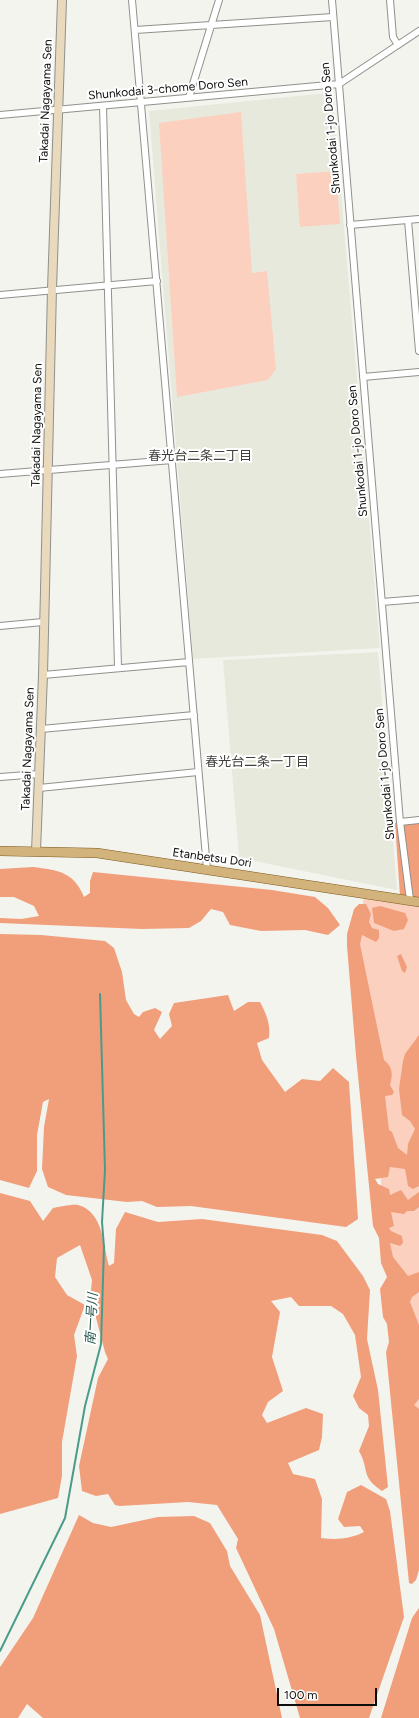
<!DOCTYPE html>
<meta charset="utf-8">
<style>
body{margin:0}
#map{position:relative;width:419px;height:1718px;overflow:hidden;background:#f4f4ef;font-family:Figtree,sans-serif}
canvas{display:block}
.scale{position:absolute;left:277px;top:1688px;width:100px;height:18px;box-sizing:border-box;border:2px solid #0e0e0d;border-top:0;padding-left:5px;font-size:12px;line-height:14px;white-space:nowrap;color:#0e0e0d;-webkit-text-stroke:3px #fff;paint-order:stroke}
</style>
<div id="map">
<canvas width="419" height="1718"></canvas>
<div class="scale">100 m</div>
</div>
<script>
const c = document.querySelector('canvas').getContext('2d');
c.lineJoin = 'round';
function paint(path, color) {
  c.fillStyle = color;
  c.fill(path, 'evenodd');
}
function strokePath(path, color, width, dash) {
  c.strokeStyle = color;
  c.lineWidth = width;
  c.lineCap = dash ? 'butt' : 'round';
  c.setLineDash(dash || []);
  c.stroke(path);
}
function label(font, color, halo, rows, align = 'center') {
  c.font = font + ' Figtree,"Noto Sans JP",sans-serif';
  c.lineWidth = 4;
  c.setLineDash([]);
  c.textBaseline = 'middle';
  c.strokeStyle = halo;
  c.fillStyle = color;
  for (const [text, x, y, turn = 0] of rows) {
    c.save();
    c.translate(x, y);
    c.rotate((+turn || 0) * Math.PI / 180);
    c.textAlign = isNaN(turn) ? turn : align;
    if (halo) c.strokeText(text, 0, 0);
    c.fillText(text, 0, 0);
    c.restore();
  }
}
const built = new Path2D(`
 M 327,93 L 333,98 L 380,648 L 193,659 L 149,111 Z
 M 378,652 L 397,890 L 239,858 L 223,660 Z`);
const green = new Path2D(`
 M 241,112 L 252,273 L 267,271 L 276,369 L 268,380 L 177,397 L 159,123 Z
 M 336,171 L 340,224 L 300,227 L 296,174 Z
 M 364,896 L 419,905 L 419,1483 L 410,1484 L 358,942 Z`);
const forest = new Path2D(`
 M 419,821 L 419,898 L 400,896 L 395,823 Z
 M 33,867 C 58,870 74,872 84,897 L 90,893 L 90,881 L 93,872 L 272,890 L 315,897 L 328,908 L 340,925 L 328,935 L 305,930 L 261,931 L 230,925 L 223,912 L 211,909 L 201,921 L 189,928 L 142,929 L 0,923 L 0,918 L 21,919 L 39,916 L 34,906 L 14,897 L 0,897 L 0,869 Z
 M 359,904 L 366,904 L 371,914 L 369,922 L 372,928 L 379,930 L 379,938 L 376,942 L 362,935 L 360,944 L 384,1060 C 393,1067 393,1075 390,1085 L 394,1092 L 392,1095 L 385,1096 L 389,1130 L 392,1132 L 398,1148 L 407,1155 L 408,1144 L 415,1129 L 410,1121 L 402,1115 L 399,1089 L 403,1061 L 405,1054 L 419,1035 L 419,1186 L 413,1189 L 408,1186 L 405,1169 L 390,1167 L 388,1177 L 375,1179 L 378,1184 L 389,1189 L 390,1195 L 401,1190 L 408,1200 L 419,1192 L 419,1207 L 414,1211 L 407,1211 L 404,1214 L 391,1212 L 394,1226 L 389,1228 L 391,1231 L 402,1236 L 403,1243 L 400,1246 L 390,1243 L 393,1257 L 408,1276 L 419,1272 L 419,1292 L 412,1297 L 410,1302 L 419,1325 L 419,1399 L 414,1405 L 419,1409 L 419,1570 L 416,1580 L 412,1584 L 409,1583 L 386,1352 L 389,1342 L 387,1324 L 383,1317 L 380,1289 L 387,1277 L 381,1263 L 379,1238 L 373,1226 L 356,1056 L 347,946 L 347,934 L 354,909 Z
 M 380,906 L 405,913 L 408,920 L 404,929 L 394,931 L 374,923 L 372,908 Z
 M 0,934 L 41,935 L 105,941 L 114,948 L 122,972 L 126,1000 L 134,1014 L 139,1017 L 143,1012 L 155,1008 L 162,1012 L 154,1030 L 160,1039 L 172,1026 L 169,1014 L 174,1003 L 228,995 L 234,1011 L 248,1002 L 260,1002 C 266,1013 271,1025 269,1038 L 257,1043 L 262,1060 L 285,1092 L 302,1079 L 320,1081 L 333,1068 L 349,1082 L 358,1219 L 346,1227 L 191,1206 L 157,1207 L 142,1201 L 127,1202 L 66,1195 L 48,1187 L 42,1169 L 44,1127 L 49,1099 L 43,1102 L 37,1135 L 37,1171 L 29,1188 L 0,1180 Z
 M 401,954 L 407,967 L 405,973 L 402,971 L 397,956 Z
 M 0,1193 L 30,1201 L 43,1221 L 53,1208 C 60,1207 71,1204 78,1205 C 104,1212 103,1246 109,1266 L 114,1263 L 116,1229 L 125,1212 L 158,1222 L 202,1219 L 322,1235 L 337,1241 L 363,1276 L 370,1290 L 367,1339 L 378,1390 L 388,1487 L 382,1491 C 360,1476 370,1471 359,1451 L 369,1426 L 368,1415 L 359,1408 L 353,1396 L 361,1377 L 355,1335 L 343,1314 L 331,1306 L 299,1306 L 291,1297 L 271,1301 L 280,1312 L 272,1357 L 283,1391 L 268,1402 L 262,1415 L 267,1423 L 306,1408 L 323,1414 L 322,1437 L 319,1450 L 288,1463 L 293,1474 L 315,1479 L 322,1499 L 321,1538 C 337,1540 350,1539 364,1532 L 360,1526 L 344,1527 L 338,1519 L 347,1492 L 361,1485 L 386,1499 L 390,1511 L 404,1617 L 369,1718 L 300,1718 L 274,1629 L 236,1548 L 238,1539 L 217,1505 L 188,1502 L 120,1506 L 115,1505 L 108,1494 L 96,1496 L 82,1491 L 79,1466 L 98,1378 L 108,1359 L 105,1352 L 94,1310 L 90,1301 L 92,1280 L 80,1245 L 57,1258 L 55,1277 L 67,1295 L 85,1305 L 74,1335 L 77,1356 L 62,1442 L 62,1476 L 58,1498 L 0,1514 Z
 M 79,1515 L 93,1523 L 111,1527 L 158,1517 L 194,1516 L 210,1523 L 227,1551 L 230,1566 L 260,1615 L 282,1718 L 43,1718 L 27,1704 L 18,1718 L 0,1718 L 0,1667 L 33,1618 Z
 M 419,1608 L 419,1718 L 381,1718 L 412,1618 Z`);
const stream = new Path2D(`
 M 0,1651 L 65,1518 L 85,1406 L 101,1344 L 104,1247 L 102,1222 L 105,1170 L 100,994`);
const street = new Path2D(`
 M 132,0 L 207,869
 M 332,0 L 400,822 L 410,900
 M 390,0 L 393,37 L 398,45
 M 135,30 L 333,17
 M 189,97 L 219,0
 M 103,106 L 118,667
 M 0,115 L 339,84 L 419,31
 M 408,220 L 419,351
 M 350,225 L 419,219
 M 0,295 L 157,281
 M 363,377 L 419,372
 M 0,474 L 172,460
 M 382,602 L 419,599
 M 0,626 L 43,622
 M 43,675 L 189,662
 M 41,729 L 194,715
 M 0,777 L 40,774
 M 39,788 L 198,772
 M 400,822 L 419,820`);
const secondary = new Path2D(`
 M 36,851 L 43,675 L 52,289 L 62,0`);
const primary = new Path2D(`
 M 0,851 L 97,853 L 419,902`);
const streetNames = [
 ["Shunkodai 3-chome Doro Sen",168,89,-5],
 ["Takadai Nagayama Sen",46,101,-88],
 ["Shunkodai 1-jo Doro Sen",331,128,-95],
 ["Takadai Nagayama Sen",37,425,-89],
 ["Shunkodai 1-jo Doro Sen",358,451,-95],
 ["Takadai Nagayama Sen",28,749,-88],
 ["Shunkodai 1-jo Doro Sen",385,774,-95],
 ["Etanbetsu Dori",212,858,8]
];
const neighbourhoodNames = [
 ["春光台二条二丁目",200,456],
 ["春光台二条一丁目",257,762]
];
const waterNames = [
 ["南一号川",92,1319,-87]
];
paint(built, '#e8e9dd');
paint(green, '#fcd0bf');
paint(forest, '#f19e7b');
strokePath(stream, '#4b9b8b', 2);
strokePath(street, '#90908c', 8);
strokePath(secondary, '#90908c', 10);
strokePath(primary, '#7b591c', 10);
strokePath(street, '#fff', 6);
strokePath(secondary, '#e9d9bd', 8);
strokePath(primary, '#d3b37c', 9);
label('12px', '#0e0e0d', '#fff', streetNames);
label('13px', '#40413d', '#fff', neighbourhoodNames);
label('italic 13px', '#26584e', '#fff', waterNames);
</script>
